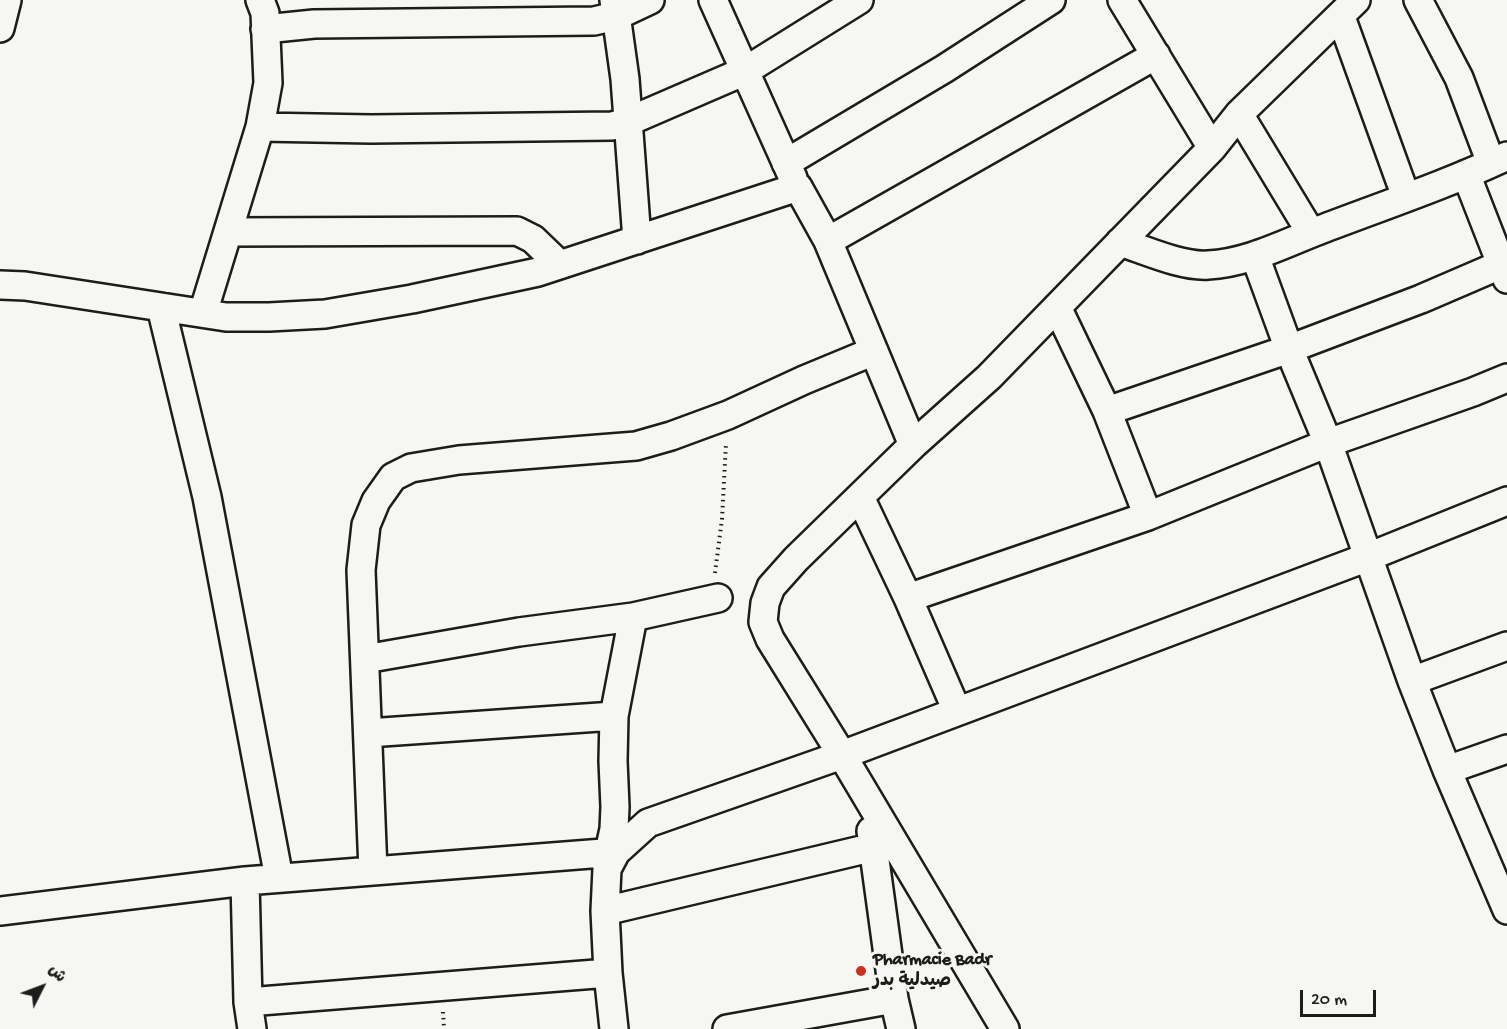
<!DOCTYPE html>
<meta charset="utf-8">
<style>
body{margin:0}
#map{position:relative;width:1507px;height:1029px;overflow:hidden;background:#f6f6f2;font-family:"Gochi Hand","Playpen Sans Arabic",sans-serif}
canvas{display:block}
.north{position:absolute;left:12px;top:957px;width:60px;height:60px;-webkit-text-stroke:4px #f6f6f2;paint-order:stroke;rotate:48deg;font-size:16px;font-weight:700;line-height:24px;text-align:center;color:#1c1c1c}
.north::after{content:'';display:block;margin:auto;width:21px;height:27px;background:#1c1c1c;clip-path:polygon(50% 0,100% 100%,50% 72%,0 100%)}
.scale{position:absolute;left:1300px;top:990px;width:76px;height:27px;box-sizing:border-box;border:3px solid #1c1c1c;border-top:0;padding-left:8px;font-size:18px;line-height:21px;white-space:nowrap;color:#1c1c1c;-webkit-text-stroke:4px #f6f6f2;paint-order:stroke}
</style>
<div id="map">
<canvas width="1507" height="1029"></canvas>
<div class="north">ش</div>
<div class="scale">20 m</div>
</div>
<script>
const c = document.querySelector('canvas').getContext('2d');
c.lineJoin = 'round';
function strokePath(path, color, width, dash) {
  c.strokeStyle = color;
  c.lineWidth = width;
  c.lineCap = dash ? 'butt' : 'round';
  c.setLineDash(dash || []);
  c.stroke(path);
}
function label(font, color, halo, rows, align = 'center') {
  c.font = font + ' "Gochi Hand","Playpen Sans Arabic",sans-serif';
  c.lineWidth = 6;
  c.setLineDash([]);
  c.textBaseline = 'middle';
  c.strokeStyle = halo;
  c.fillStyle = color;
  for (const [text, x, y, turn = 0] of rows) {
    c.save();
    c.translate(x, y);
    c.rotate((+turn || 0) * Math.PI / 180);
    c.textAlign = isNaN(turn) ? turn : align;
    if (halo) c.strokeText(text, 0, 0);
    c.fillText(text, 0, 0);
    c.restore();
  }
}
const path = new Path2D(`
 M 715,573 L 722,519 L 726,443
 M 443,1012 L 444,1029`);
const minor = new Path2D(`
 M 614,0 L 625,79 L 637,240
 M 713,0 L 793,178
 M 1122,0 L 1212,148
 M 1418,0 L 1459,78 L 1491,163
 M 1341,17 L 1406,197
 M 0,28 L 7,0
 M 265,29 L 314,24 L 594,21 L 616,16 L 650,0
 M 1239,114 L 1311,233
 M 260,127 L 371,129 L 612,126 L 627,122 L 745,71 L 859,0
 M 786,163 L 944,69 L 1051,0
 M 1466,174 L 1507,279
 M 228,232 L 517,231 L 533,239 L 560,265
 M 828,241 L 1156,55
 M 1120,242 C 1145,250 1182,267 1208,265 C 1249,263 1287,242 1325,228 C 1385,205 1448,184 1507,156
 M 1255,256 L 1289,349 L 1328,443 L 1412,681 L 1447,770 L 1507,910
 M 0,285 L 25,286 L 226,317 L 269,317 L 325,314 L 412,299 L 538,272 L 798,187 L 828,241 L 913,445
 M 161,307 L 207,497 L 279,878
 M 1057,307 L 1107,411 L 1148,516
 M 203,313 L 260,127 L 268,83 L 265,13 L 260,0
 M 1107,411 L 1289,349 L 1421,299 L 1507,262
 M 860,497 L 908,598 L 957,711
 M 908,598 L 1148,516 L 1328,443 L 1473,392 L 1507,378
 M 365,659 L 519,632 L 633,617 L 718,598
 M 1412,681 L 1507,646
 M 368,733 L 614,716
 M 1447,770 L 1507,749
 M 871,831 L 894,999 L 901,1029
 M 609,852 L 614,829 L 615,807 L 613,761 L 614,716 L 633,617
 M 373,871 L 361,570 L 366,525 L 376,501 L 393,477 L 411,468 L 459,460 L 636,446 L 671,436 L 728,415 L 804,380 L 874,351
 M 245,881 L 248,1002 L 252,1029
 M 0,911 L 245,881 L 616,852
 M 605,911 L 874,847
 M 248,1002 L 608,973
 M 614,1029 L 608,973 L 605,911 L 607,869 L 616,852 L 648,823 L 842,755 L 1368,557 L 1507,501
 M 727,1029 L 894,999
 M 1005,1029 L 842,755 L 770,639 L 763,622 L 765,603 L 771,587 L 796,559 L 913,445 L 989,377 L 1212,148 L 1239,114 L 1356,0`);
const markers = [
 [861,971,6,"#c8321e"]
];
const poiNames = [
 ["Pharmacie Badr",873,961],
 ["صيدلية بدر",873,982]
];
strokePath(minor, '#1c1c1c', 32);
strokePath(path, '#1c1c1c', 4, [1.5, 4.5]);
strokePath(minor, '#f6f6f2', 27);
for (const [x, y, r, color] of markers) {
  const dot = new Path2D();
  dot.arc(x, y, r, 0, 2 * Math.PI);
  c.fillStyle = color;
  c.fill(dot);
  strokePath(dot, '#f6f6f2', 2);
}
label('bold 18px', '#1c1c1c', '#f6f6f2', poiNames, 'left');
</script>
